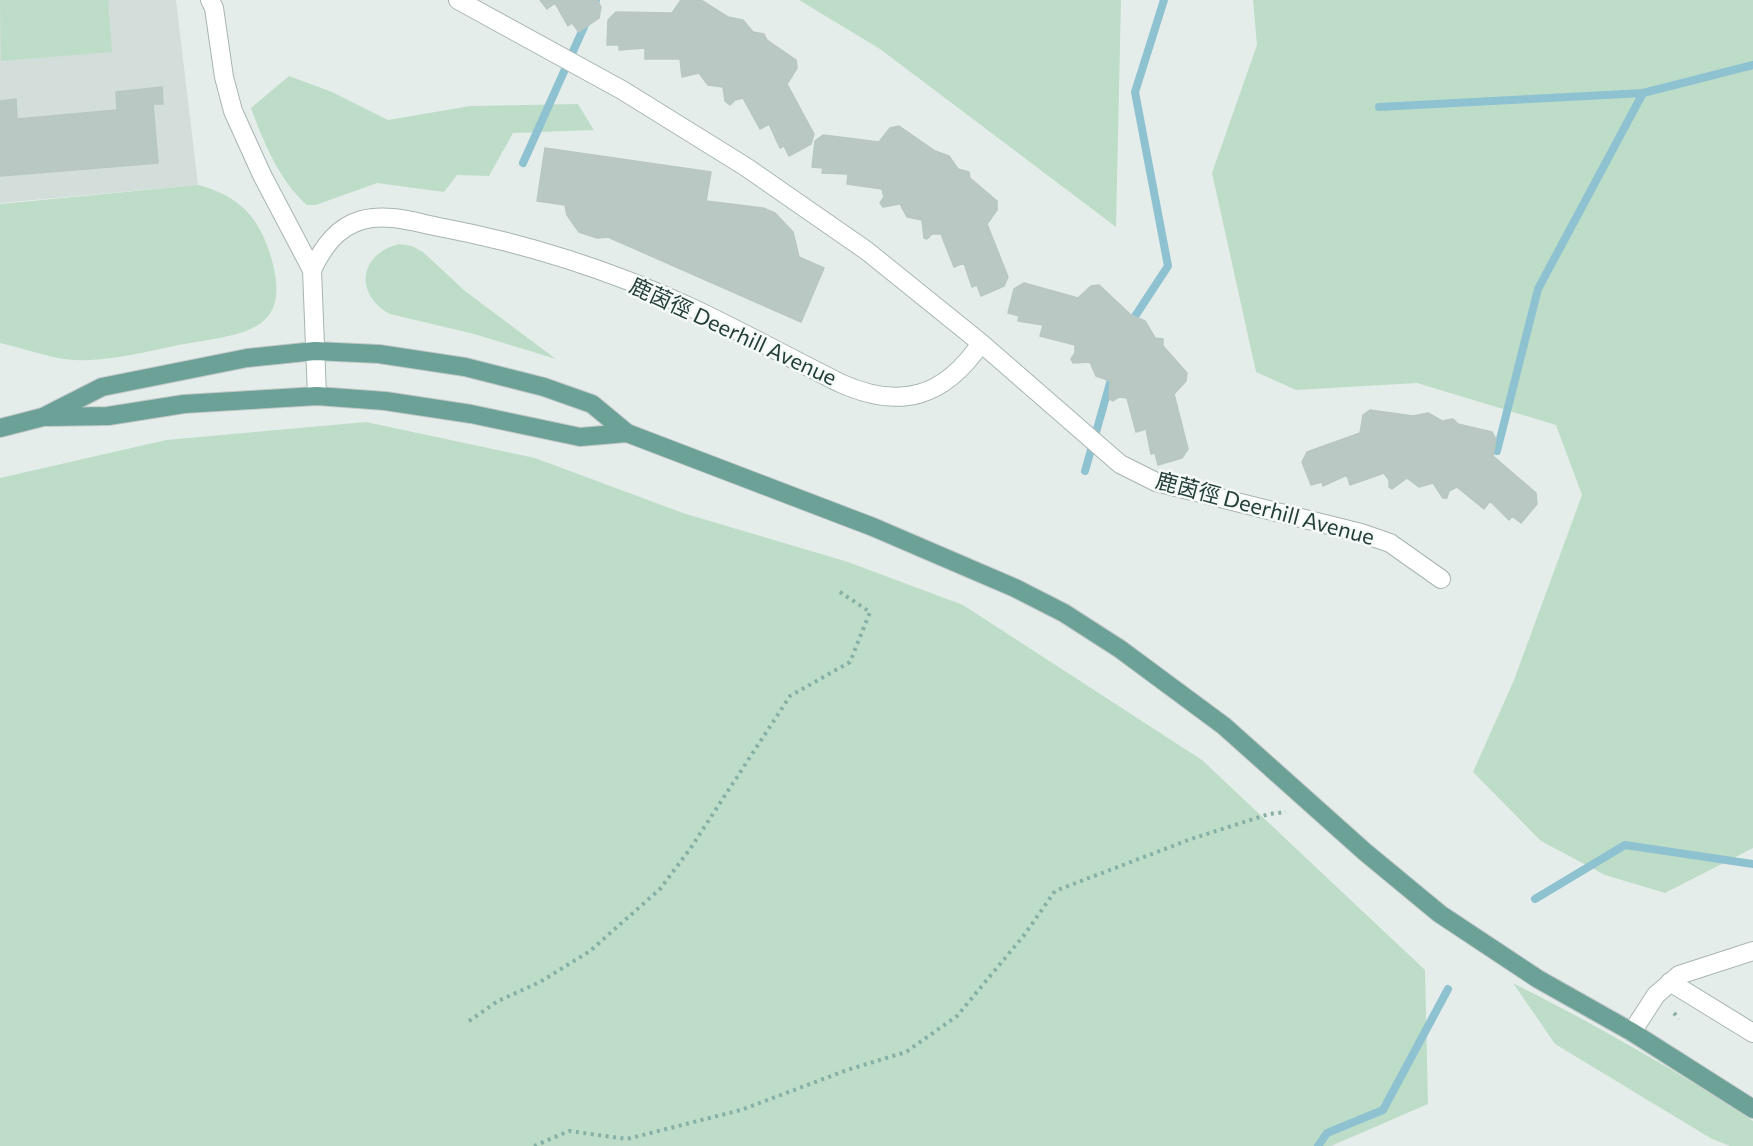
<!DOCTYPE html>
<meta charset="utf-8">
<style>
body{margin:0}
canvas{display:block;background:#e5edea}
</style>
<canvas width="1753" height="1146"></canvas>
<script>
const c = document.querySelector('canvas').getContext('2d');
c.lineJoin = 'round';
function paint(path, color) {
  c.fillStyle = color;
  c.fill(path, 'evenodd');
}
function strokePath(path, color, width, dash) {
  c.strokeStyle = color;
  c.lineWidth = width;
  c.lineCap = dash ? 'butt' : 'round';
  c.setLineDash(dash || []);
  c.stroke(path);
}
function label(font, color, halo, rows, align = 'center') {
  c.font = font + ' Commissioner,"Noto Sans TC",sans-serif';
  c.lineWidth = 5;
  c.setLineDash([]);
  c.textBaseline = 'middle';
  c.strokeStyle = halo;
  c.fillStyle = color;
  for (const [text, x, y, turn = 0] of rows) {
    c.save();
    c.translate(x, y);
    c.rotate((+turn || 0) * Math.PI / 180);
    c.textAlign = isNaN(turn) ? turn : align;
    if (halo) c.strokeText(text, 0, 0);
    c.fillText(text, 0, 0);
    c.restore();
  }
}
const built = new Path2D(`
 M 0,0 L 176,0 L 198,185 L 0,203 Z`);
const green = new Path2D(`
 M 0,0 L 108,0 L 112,52 L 1,61 Z
 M 799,0 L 1121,0 L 1116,227 L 880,49 Z
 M 1253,0 L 1753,0 L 1753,848 L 1665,893 L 1605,875 L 1541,841 L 1473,772 L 1514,680 L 1582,495 L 1556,425 L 1417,383 L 1296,390 L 1256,372 L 1212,173 L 1257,45 Z
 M 289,76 L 332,92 L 388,120 L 470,106 L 578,104 L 594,130 L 513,133 L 489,176 L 457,175 L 444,192 L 377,183 L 316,205 L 307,205 C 280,182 263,141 251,108 Z
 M 198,185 C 234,194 256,213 268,248 C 299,337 240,333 174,346 C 147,352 103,362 75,360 C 51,359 24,348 0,343 L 0,204 Z
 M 399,244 L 412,246 L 423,252 L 465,291 L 556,359 L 474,334 L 390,314 C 354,294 359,254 399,244 Z
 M 366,422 L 535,458 L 683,513 L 848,562 L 963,605 L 1202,760 L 1425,970 L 1428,1104 L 1331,1146 L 0,1146 L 0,478 L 166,440 Z
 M 1513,983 C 1596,1025 1676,1070 1753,1121 L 1753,1146 L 1730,1146 L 1712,1139 L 1555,1044 Z`);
const stream = new Path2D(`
 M 1379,107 L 1643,93 L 1753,65
 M 523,163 L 596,0
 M 1130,324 L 1168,266 L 1135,92 L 1164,0
 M 1497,451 L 1538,289 L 1643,93
 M 1085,471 L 1112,376
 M 1535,899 L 1625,845 L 1753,864
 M 1318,1146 L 1327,1133 L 1383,1110 L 1448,989`);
const building = new Path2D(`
 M 540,0 L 597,0 L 601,7 L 599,18 L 579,32 L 572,23 L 568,26 L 555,3 L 547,9 Z
 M 681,0 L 701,0 L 728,17 L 743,20 L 753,32 L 764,34 L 767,40 L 796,60 L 797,68 L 787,84 L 814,134 L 811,144 L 789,156 L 784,146 L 780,148 L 769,124 L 760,129 L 743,98 L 735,100 L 730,105 L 725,101 L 723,87 L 708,85 L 699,73 L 682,77 L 680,59 L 645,59 L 645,48 L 619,50 L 619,45 L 607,45 L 608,20 L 616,12 L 672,13 Z
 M 162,87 L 163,104 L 153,104 L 158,163 L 0,176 L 0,101 L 16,99 L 17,119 L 117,110 L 116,92 Z
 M 899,126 L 935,151 L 949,156 L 958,169 L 969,172 L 970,178 L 997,201 L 997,210 L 987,224 L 1008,277 L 1004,286 L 981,296 L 977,285 L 972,287 L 964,263 L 954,267 L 941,234 L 932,234 L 927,239 L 924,238 L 922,220 L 907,217 L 900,204 L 883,207 L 880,203 L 884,197 L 882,189 L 847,184 L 848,174 L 822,173 L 823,168 L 812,167 L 815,141 L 823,135 L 879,142 L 890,128 Z
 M 545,148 L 711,172 L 706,201 L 763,208 L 775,213 L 793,232 L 799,257 L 824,268 L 801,322 L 608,237 L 597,238 L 579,232 L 567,215 L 565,205 L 537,201 Z
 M 1024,283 L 1078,298 L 1091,286 L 1099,285 L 1131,315 L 1145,321 L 1155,338 L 1163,339 L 1163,346 L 1187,373 L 1186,381 L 1174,394 L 1188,449 L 1182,458 L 1158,465 L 1155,453 L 1151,454 L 1146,429 L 1136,432 L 1127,398 L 1119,397 L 1113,401 L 1109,399 L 1110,381 L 1096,376 L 1090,362 L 1073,363 L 1071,359 L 1075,353 L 1075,345 L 1040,336 L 1043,325 L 1018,321 L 1019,316 L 1008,313 L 1014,289 Z
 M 1370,410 L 1413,416 L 1428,413 L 1442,421 L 1453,419 L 1458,424 L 1492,432 L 1496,439 L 1493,456 L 1536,493 L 1537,504 L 1521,523 L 1512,516 L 1509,520 L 1490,501 L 1484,509 L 1457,487 L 1449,491 L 1447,498 L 1443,498 L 1433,483 L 1419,487 L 1407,478 L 1392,489 L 1389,487 L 1389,480 L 1384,473 L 1350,485 L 1347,475 L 1323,486 L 1322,482 L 1311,485 L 1302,462 L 1307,452 L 1360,433 L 1363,415 Z`);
const path = new Path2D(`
 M 1674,1013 L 1679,1019
 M 469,1021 L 498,1001 L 540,982 L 590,951 L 660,889 L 690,849 L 790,696 L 850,662 L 870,612 L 837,590
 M 534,1146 L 569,1131 L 627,1139 L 741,1110 L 847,1070 L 906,1052 L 957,1016 L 1025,934 L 1055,891 L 1191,839 L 1269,814 L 1286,812`);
const minor = new Path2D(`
 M 210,0 L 214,8 L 224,77 L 233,111 L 262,175 L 312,270 L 317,396
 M 458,0 L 622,90 L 746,167 L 867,251 L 981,343 L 1120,464 L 1156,482 L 1361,533 L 1390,543 L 1441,579
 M 312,270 C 323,247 337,227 362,220 C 387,213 414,222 439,227 C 524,243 610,270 690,307 C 741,331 790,358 840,383 C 900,410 944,398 981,343
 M 1670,982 L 1753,1033
 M 1632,1032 L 1656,995 L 1679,975 L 1753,951`);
const major = new Path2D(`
 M 48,417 L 108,416 L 184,404 L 317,396 L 385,401 L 471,414 L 580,437 L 627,433
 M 0,428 L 43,417 L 102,387 L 247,358 L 315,351 L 379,354 L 465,367 L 544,387 L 592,404 L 627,433 L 873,527 L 1015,588 L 1064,613 L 1120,649 L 1224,726 L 1365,852 L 1440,914 L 1538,979 L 1632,1032 L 1753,1109`);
const streetNames = [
 ["鹿茵徑 Deerhill Avenue",733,332,25],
 ["鹿茵徑 Deerhill Avenue",1265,509,15]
];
paint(built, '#d3ddd9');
paint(green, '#beddc9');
strokePath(stream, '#8fc2d0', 8);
paint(building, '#bac8c3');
strokePath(building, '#b7c7c1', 1.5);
strokePath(minor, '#a7b5b1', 20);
strokePath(major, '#c2c9c8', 20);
strokePath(path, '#86b0a5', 4, [3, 4.5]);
strokePath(minor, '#fff', 18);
strokePath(major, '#6ba196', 18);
label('22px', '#243f39', '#f5faf8', streetNames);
</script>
